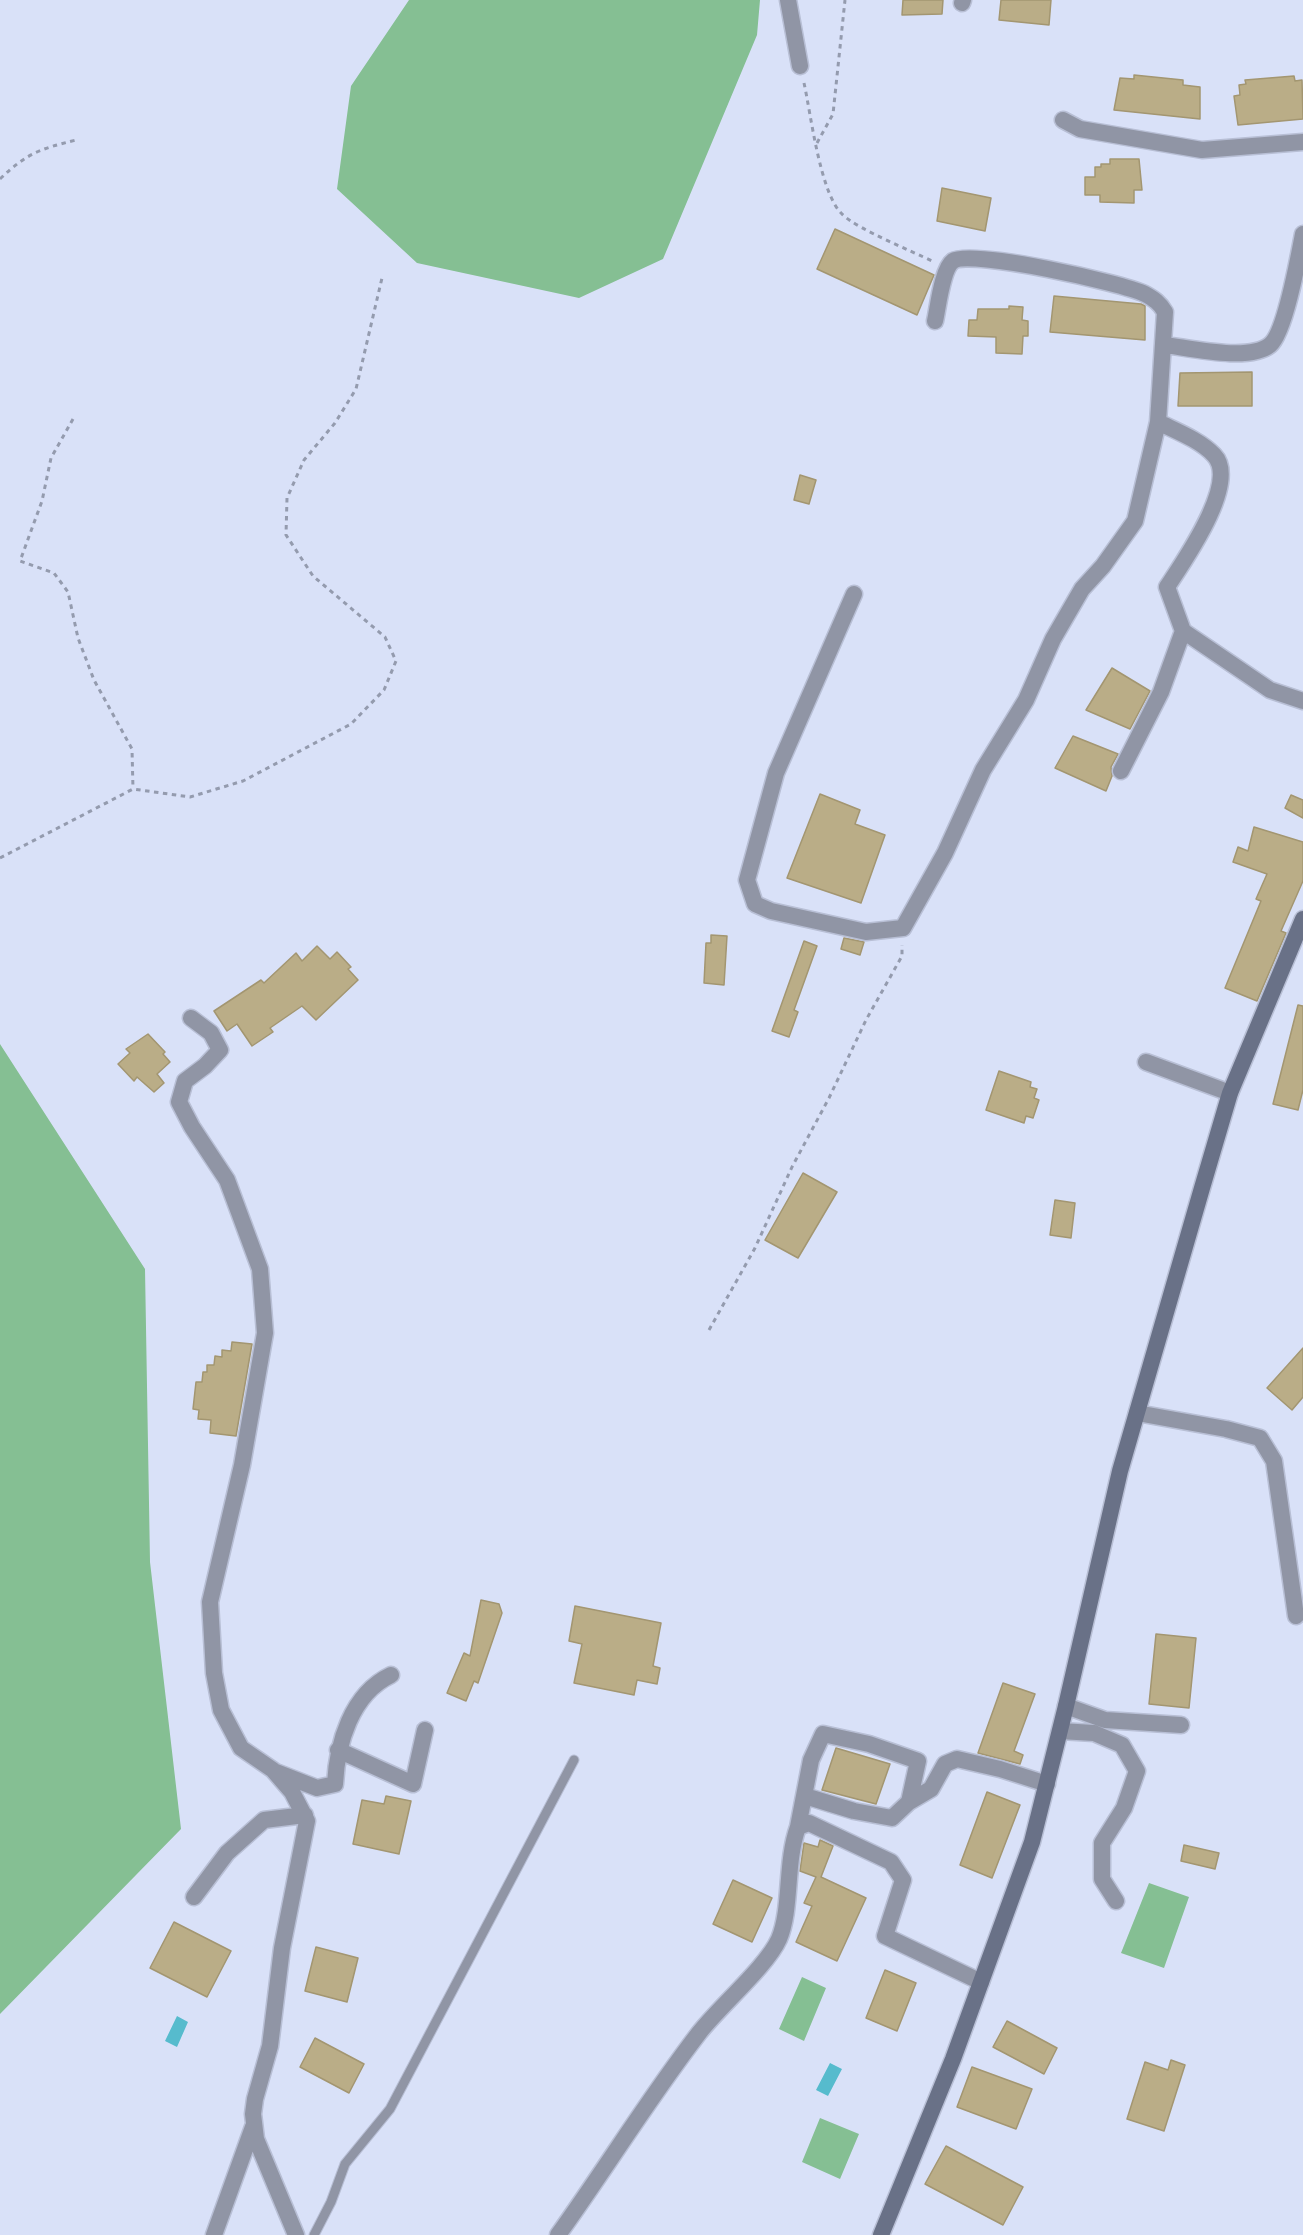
<!DOCTYPE html>
<style>
body{margin:0}
canvas{display:block;background:#d9e1f8}
</style>
<canvas width="1303" height="2235"></canvas>
<script>
const c = document.querySelector('canvas').getContext('2d');
c.lineJoin = 'round';
function paint(path, color) {
  c.fillStyle = color;
  c.fill(path, 'evenodd');
}
function strokePath(path, color, width, dash) {
  c.strokeStyle = color;
  c.lineWidth = width;
  c.lineCap = dash ? 'butt' : 'round';
  c.setLineDash(dash || []);
  c.stroke(path);
}
const green = new Path2D(`
 M 409,0 L 760,0 L 757,35 L 663,259 L 579,298 L 417,263 L 337,189 L 351,86 Z
 M 0,1044 L 145,1269 L 150,1562 L 181,1829 L 0,2014 Z
 M 1149,1883 L 1189,1897 L 1164,1968 L 1121,1953 Z
 M 802,1977 L 826,1988 L 804,2041 L 779,2029 Z
 M 820,2118 L 859,2134 L 840,2179 L 802,2162 Z`);
const water = new Path2D(`
 M 177,2016 L 188,2022 L 177,2047 L 165,2041 Z
 M 830,2063 L 842,2069 L 828,2096 L 816,2090 Z`);
const building = new Path2D(`
 M 903,0 L 943,0 L 942,14 L 902,15 Z
 M 1001,0 L 1051,0 L 1049,25 L 999,20 Z
 M 1134,75 L 1183,80 L 1183,85 L 1200,87 L 1200,119 L 1114,110 L 1120,78 L 1134,79 Z
 M 1294,76 L 1295,81 L 1302,80 L 1303,119 L 1238,125 L 1234,96 L 1240,95 L 1239,85 L 1246,84 L 1245,80 Z
 M 1110,159 L 1139,159 L 1142,190 L 1134,190 L 1134,203 L 1100,202 L 1100,195 L 1085,195 L 1085,177 L 1095,177 L 1095,167 L 1101,167 L 1101,164 L 1110,164 Z
 M 942,188 L 991,198 L 985,231 L 937,221 Z
 M 835,229 L 934,275 L 917,315 L 817,269 Z
 M 1054,296 L 1141,304 L 1145,306 L 1145,340 L 1050,332 Z
 M 1009,306 L 1023,307 L 1022,320 L 1028,321 L 1028,336 L 1023,336 L 1022,354 L 996,353 L 996,337 L 968,336 L 969,320 L 977,320 L 978,309 L 1009,309 Z
 M 1252,372 L 1252,406 L 1178,406 L 1180,373 Z
 M 800,475 L 816,480 L 809,504 L 794,500 Z
 M 1112,668 L 1150,691 L 1130,729 L 1086,710 Z
 M 1073,736 L 1118,754 L 1111,767 L 1112,776 L 1106,791 L 1055,768 Z
 M 820,794 L 860,810 L 855,824 L 885,835 L 861,903 L 787,878 Z
 M 1291,795 L 1303,800 L 1303,818 L 1285,808 Z
 M 1254,827 L 1303,842 L 1303,881 L 1281,931 L 1286,933 L 1257,1001 L 1225,988 L 1261,901 L 1256,899 L 1267,874 L 1233,862 L 1238,847 L 1248,851 Z
 M 711,935 L 727,936 L 724,985 L 704,983 L 706,943 L 711,943 Z
 M 844,938 L 864,942 L 860,955 L 841,949 Z
 M 804,941 L 817,946 L 794,1010 L 798,1012 L 789,1037 L 772,1031 Z
 M 317,946 L 330,959 L 337,952 L 351,967 L 348,969 L 358,980 L 316,1020 L 302,1006 L 270,1028 L 273,1032 L 252,1046 L 237,1024 L 227,1031 L 214,1011 L 261,980 L 264,983 L 296,953 L 302,961 Z
 M 1298,1005 L 1303,1006 L 1303,1090 L 1298,1110 L 1273,1104 Z
 M 148,1034 L 165,1052 L 163,1054 L 170,1062 L 157,1074 L 164,1083 L 154,1092 L 137,1077 L 134,1081 L 118,1064 L 130,1053 L 126,1049 Z
 M 999,1071 L 1031,1082 L 1030,1087 L 1037,1089 L 1034,1098 L 1039,1100 L 1033,1118 L 1026,1116 L 1024,1123 L 986,1110 Z
 M 803,1173 L 837,1192 L 798,1258 L 765,1240 Z
 M 1055,1200 L 1075,1203 L 1071,1238 L 1050,1235 Z
 M 232,1342 L 252,1344 L 236,1436 L 210,1433 L 211,1420 L 198,1419 L 199,1410 L 193,1409 L 196,1382 L 202,1382 L 203,1372 L 207,1372 L 207,1365 L 214,1365 L 215,1356 L 222,1357 L 222,1350 L 231,1351 Z
 M 1303,1348 L 1303,1397 L 1292,1410 L 1267,1388 Z
 M 481,1600 L 499,1604 L 502,1613 L 478,1683 L 474,1681 L 466,1701 L 447,1693 L 464,1653 L 470,1656 Z
 M 575,1606 L 661,1623 L 653,1666 L 660,1668 L 657,1684 L 637,1680 L 634,1695 L 574,1683 L 582,1644 L 569,1641 Z
 M 1156,1634 L 1196,1638 L 1189,1708 L 1149,1704 Z
 M 1003,1683 L 1035,1694 L 1014,1751 L 1023,1755 L 1020,1764 L 978,1753 Z
 M 836,1748 L 890,1764 L 876,1804 L 822,1790 Z
 M 987,1792 L 1020,1805 L 992,1878 L 960,1865 Z
 M 386,1796 L 411,1801 L 399,1854 L 353,1844 L 362,1800 L 384,1804 Z
 M 820,1840 L 833,1846 L 821,1877 L 866,1898 L 837,1961 L 796,1942 L 812,1906 L 804,1903 L 816,1877 L 800,1871 L 804,1843 L 818,1847 Z
 M 1184,1845 L 1219,1853 L 1215,1869 L 1181,1861 Z
 M 733,1880 L 772,1898 L 752,1942 L 713,1924 Z
 M 174,1922 L 231,1951 L 207,1997 L 150,1968 Z
 M 316,1947 L 358,1958 L 347,2002 L 305,1991 Z
 M 885,1970 L 916,1983 L 897,2031 L 866,2018 Z
 M 1007,2021 L 1057,2048 L 1044,2074 L 993,2047 Z
 M 315,2038 L 364,2064 L 349,2093 L 300,2067 Z
 M 1171,2060 L 1185,2065 L 1164,2131 L 1127,2119 L 1145,2062 L 1168,2070 Z
 M 972,2067 L 1032,2089 L 1016,2129 L 957,2107 Z
 M 946,2146 L 1023,2187 L 1003,2225 L 925,2184 Z`);
const path = new Path2D(`
 M 804,83 C 811,114 820,195 843,215 C 859,230 912,251 934,262
 M 817,143 L 833,114 L 845,0
 M 0,179 C 27,153 40,149 76,140
 M 73,419 L 51,458 L 42,501 L 20,561 L 54,573 L 68,592 L 78,638 L 94,680 L 132,749 L 133,789
 M 0,858 L 133,789 L 190,797 L 243,781 L 351,724 L 384,690 L 396,661 L 385,637 L 313,576 L 286,535 L 287,498 L 304,460 L 335,423 L 356,389 L 382,278
 M 709,1330 L 755,1248 L 792,1167 L 829,1098 L 866,1020 L 902,956 L 902,945`);
const service = new Path2D(`
 M 314,2235 L 331,2202 L 345,2164 L 390,2109 L 574,1760`);
const minor = new Path2D(`
 M 788,0 L 800,66
 M 962,3 L 963,0
 M 1063,120 L 1080,129 L 1202,150 L 1303,142
 M 935,321 C 938,308 942,269 953,261 C 971,249 1122,283 1145,294 C 1154,299 1160,303 1165,312 L 1158,422 C 1176,431 1200,440 1214,455 C 1240,482 1184,561 1167,587 L 1183,631 L 1270,690 L 1303,701
 M 1165,345 C 1190,348 1249,362 1270,345 C 1285,333 1299,255 1303,234
 M 854,594 L 776,773 L 747,880 L 755,904 L 771,911 L 866,932 L 903,928 L 945,853 L 983,770 L 1026,700 L 1053,639 L 1082,589 L 1103,566 L 1135,521 L 1158,422
 M 1121,771 L 1161,692 L 1183,631
 M 191,1018 L 211,1033 L 220,1050 L 205,1066 L 185,1081 L 179,1102 L 192,1127 L 227,1180 L 260,1269 L 265,1333 L 242,1465 L 210,1602 L 214,1673 L 221,1710 L 241,1748 L 273,1770 L 292,1792 L 307,1821 L 282,1948 L 270,2046 L 255,2099 L 253,2114 L 256,2139 L 296,2235
 M 1146,1062 L 1230,1093
 M 1137,1413 L 1226,1429 L 1260,1438 L 1274,1461 L 1296,1616
 M 1066,1706 L 1105,1720 L 1181,1725
 M 1060,1731 L 1094,1733 L 1122,1745 L 1137,1771 L 1124,1808 L 1102,1843 L 1102,1879 L 1116,1901
 M 338,1750 L 413,1784 L 425,1730
 M 276,1772 L 317,1788 L 335,1784 C 337,1744 351,1694 391,1675
 M 909,1802 L 931,1789 L 945,1764 L 957,1759 L 1000,1769 L 1047,1784
 M 798,1827 L 811,1760 L 823,1734 L 869,1744 L 918,1761 L 909,1802 L 892,1818 L 854,1811 L 805,1796
 M 194,1897 L 227,1853 L 264,1820 L 305,1815
 M 214,2235 L 253,2127
 M 558,2235 C 606,2168 649,2098 699,2033 C 720,2006 767,1966 779,1939 C 792,1908 785,1863 798,1827 L 809,1823 L 891,1862 L 903,1880 L 885,1936 L 981,1982`);
const secondary = new Path2D(`
 M 881,2235 L 953,2059 L 1032,1842 L 1066,1706 L 1120,1471 L 1202,1188 L 1230,1093 L 1303,919`);
paint(green, '#85bf93');
paint(water, '#56bbcd');
paint(building, '#baad87');
strokePath(building, '#a39671', 1.5);
strokePath(service, '#b8bfd5', 11);
strokePath(minor, '#b8bfd5', 19);
strokePath(secondary, '#b8bfd5', 19);
strokePath(path, '#949bae', 3, [4.5, 4.5]);
strokePath(service, '#9095a5', 9);
strokePath(minor, '#9095a5', 16);
strokePath(secondary, '#697187', 16);
</script>
